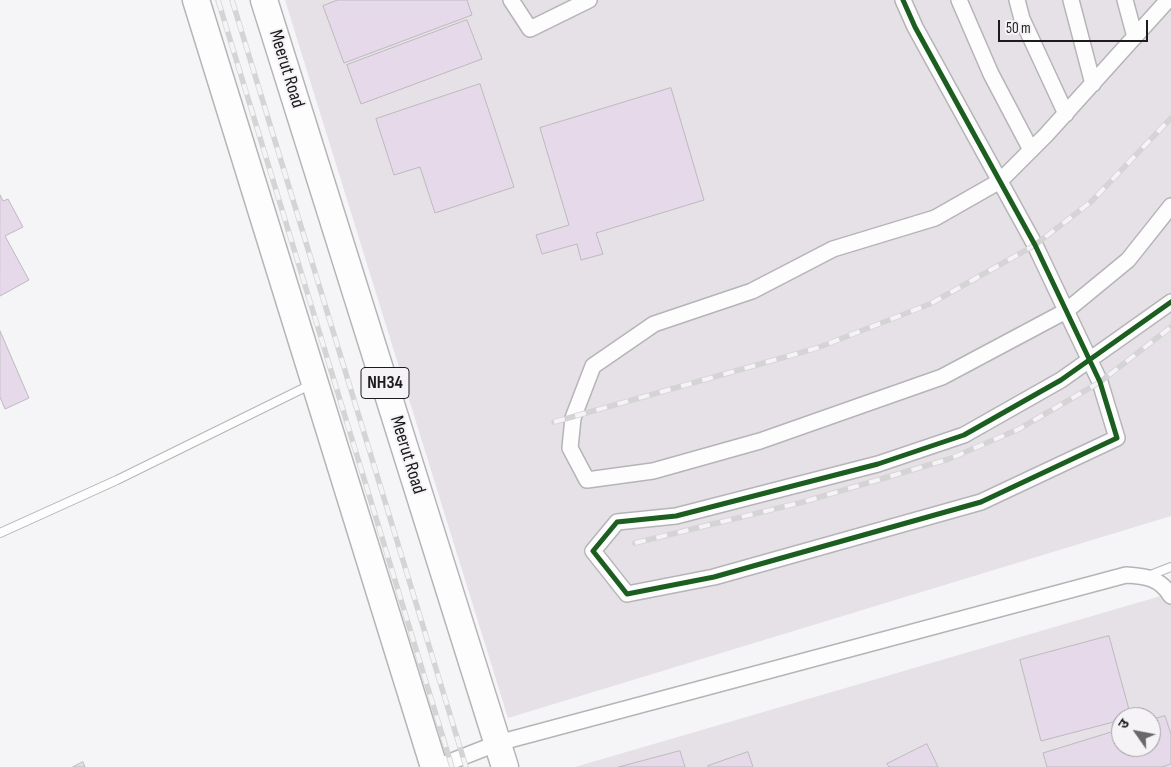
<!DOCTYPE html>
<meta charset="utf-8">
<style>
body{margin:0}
#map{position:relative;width:1171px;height:767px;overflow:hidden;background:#f5f4f6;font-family:"Sofia Sans Condensed","Noto Sans Devanagari",sans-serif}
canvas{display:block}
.north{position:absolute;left:1111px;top:707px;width:50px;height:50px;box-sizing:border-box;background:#f6f3f7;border:1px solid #9f9da0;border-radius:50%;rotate:303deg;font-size:14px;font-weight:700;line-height:20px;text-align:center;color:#1c1b1d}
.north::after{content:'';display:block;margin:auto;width:18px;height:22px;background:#686769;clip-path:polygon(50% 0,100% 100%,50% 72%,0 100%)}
.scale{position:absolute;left:998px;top:20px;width:150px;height:22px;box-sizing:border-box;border:2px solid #1c1b1d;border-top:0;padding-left:6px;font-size:15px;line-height:18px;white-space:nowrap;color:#1c1b1d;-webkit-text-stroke:4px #f6f3f7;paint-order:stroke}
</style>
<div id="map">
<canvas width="1171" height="767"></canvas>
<div class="north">उ</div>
<div class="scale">50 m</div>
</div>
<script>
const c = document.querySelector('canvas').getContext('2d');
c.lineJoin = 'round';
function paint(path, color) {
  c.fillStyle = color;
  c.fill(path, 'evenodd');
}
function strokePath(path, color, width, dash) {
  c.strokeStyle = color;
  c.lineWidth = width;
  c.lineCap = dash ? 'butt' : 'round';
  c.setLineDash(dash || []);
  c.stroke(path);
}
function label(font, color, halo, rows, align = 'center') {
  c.font = font + ' "Sofia Sans Condensed",sans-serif';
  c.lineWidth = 4;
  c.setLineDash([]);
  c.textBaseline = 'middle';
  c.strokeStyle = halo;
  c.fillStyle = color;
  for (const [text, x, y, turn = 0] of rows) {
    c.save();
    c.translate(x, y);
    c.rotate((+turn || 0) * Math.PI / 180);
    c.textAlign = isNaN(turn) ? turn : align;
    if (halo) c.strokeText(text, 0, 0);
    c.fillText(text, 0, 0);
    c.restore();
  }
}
const built = new Path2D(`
 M 285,0 L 1171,0 L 1171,516 L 508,718 Z
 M 1171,593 L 1171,767 L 575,767 ZM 1121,717 L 1151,717 L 1151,747 L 1121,747 Z`);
const building = new Path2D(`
 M 338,0 L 467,0 L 472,15 L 344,63 L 323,6 Z
 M 467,20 L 482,59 L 361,104 L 347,65 Z
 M 480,84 L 514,187 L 435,213 L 420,167 L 394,175 L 376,119 Z
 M 671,88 L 704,200 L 596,233 L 603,254 L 581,260 L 577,244 L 542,254 L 536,235 L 569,225 L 540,128 Z
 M 0,195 L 3,201 L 8,199 L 23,227 L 5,236 L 29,280 L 0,296 Z
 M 0,331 L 29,398 L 5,409 L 0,397 Z
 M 1109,636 L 1131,717 L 1121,717 L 1121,720 L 1041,741 L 1020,660 Z
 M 1165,716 L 1171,734 L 1171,764 L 1162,767 L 1047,767 L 1043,753 L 1121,729 L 1121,747 L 1151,747 L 1151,720 Z
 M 927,744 L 938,767 L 889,767 L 887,764 Z
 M 680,751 L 685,767 L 619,767 Z
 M 748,752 L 753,767 L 708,767 L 708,766 Z
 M 83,762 L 85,767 L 73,767 Z`);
const service = new Path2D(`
 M 0,533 L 117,480 L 310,385
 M 1148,576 L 1171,567`);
const minor = new Path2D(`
 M 511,0 L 530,29 L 589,0
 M 903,0 L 915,27 L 1035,245 L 1100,382 L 1117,438 L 981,502 L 714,577 L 627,594 L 593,551 L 617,522 L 676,516 L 878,464 L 964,435 L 1061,380 L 1171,302
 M 959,0 L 991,74 L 1031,150
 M 1017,0 L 1022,19 L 1066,114
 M 1071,0 L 1093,84
 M 1125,0 L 1135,37
 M 1168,0 L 1046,135 L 1000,181 L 935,218 L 833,249 L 752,291 L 654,324 L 593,366 L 573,418 L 570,448 L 587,480 L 653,471 L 760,441 L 942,377 L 1066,311 L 1128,260 L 1171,206
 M 437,767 L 498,743 L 1126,575 C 1146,576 1160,578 1171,596`);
const trunk = new Path2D(`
 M 196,0 L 434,767
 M 264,0 L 505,767`);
const rail = new Path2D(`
 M 218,0 L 452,767
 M 232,0 L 466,767
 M 554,422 L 817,348 L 930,304 L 1035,245 L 1092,201 L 1171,118
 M 635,543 L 803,502 L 949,459 L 1019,429 L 1100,382 L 1171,327`);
const cycleway = new Path2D(`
 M 903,0 L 915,27 L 1035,245 L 1100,382 L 1117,438 L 981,502 L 714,577 L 627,594 L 593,551 L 617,522 L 676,516 L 878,464 L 964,435 L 1061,380 L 1171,302`);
const shields = [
 [385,383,48]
];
const shieldNames = [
 ["NH34",385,383]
];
const streetNames = [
 ["Meerut Road",286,69,73],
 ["Meerut Road",407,455,73]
];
paint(built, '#e6e1e7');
paint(building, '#e6d9ea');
strokePath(building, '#bcbbbd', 1);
strokePath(service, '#b5b4b6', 10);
strokePath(minor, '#b5b4b6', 18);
strokePath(trunk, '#b5b4b6', 29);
strokePath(service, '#fefdfe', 8);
strokePath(minor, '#fefdfe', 15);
strokePath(trunk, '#fefdfe', 26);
strokePath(rail, '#d5d4d5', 5.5);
strokePath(rail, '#f6f3f7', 4, [11]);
strokePath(cycleway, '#1b5e20', 5);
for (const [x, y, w] of shields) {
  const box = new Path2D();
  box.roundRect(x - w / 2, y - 15.5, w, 31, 4);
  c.fillStyle = '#f6f3f7';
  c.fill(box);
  strokePath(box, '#1c1b1d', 1);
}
label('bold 18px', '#1c1b1d', null, shieldNames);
label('19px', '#1c1b1d', '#f6f3f7', streetNames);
</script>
